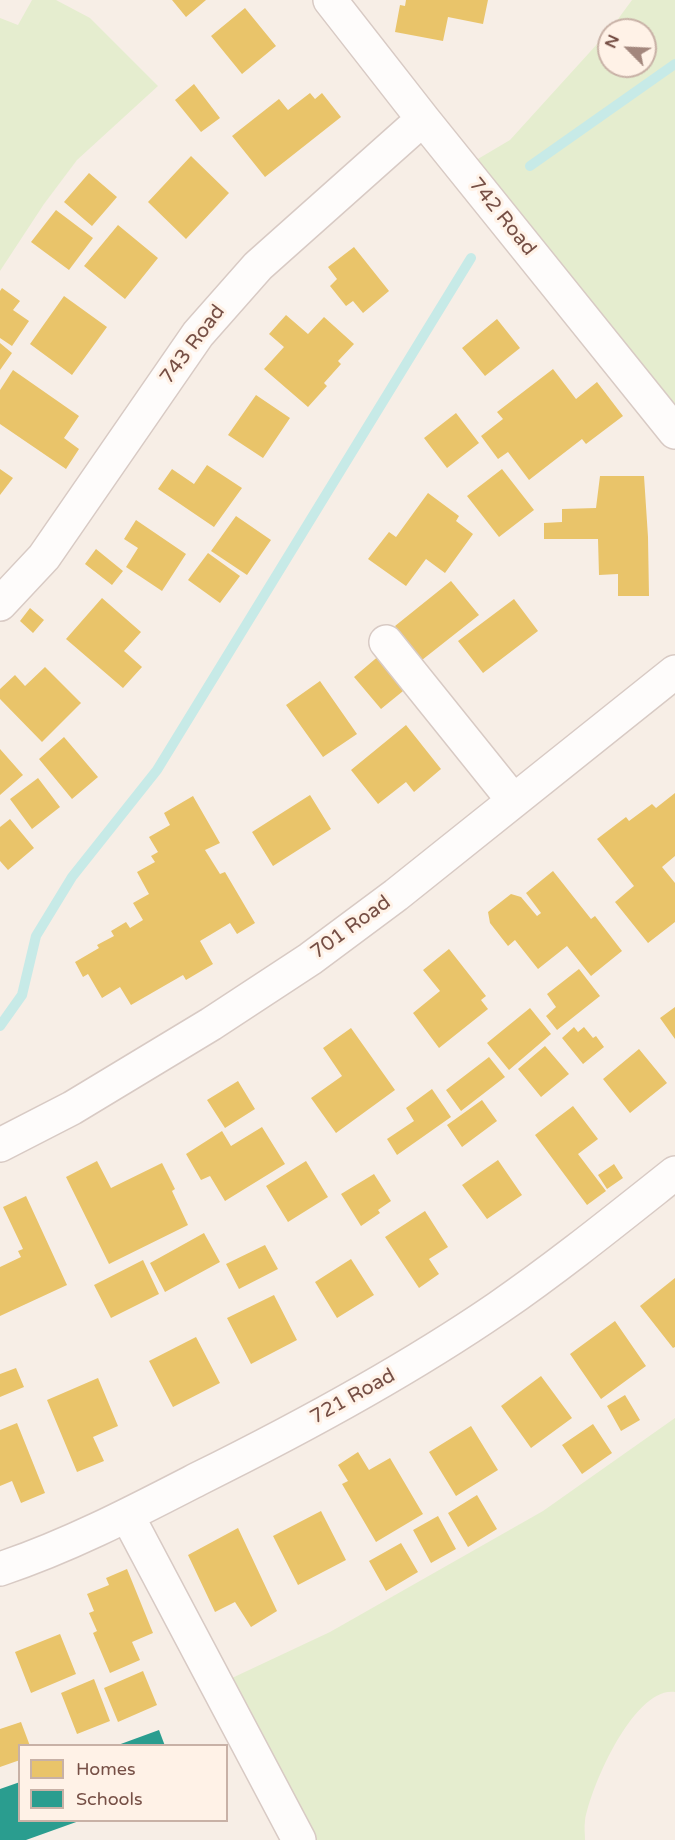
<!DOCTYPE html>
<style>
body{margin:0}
#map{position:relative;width:675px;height:1840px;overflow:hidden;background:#f7eee6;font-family:"Varela Round",sans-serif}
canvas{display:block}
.legend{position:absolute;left:18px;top:1744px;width:210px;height:78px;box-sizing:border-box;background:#fff2e7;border:2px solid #c8b1a6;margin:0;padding:8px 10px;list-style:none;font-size:18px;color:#764f45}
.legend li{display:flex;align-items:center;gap:12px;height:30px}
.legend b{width:30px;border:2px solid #c8b1a6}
.north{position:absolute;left:597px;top:18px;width:60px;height:60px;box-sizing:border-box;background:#fff2e7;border:2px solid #c8b1a6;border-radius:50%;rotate:294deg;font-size:16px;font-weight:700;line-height:24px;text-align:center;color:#764f45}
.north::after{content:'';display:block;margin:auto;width:21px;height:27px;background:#a3877d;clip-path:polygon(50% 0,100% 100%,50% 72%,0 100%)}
</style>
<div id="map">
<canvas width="675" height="1840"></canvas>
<ul class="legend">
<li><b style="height:16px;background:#e9c46a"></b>Homes</li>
<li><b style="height:16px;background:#2a9d8f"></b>Schools</li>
</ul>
<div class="north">N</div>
</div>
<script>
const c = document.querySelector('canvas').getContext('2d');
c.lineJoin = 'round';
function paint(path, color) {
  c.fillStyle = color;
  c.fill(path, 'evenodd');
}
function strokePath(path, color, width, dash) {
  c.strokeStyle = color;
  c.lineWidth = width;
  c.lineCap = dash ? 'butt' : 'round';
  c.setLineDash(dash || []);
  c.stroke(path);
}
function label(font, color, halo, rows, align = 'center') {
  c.font = font + ' "Varela Round",sans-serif';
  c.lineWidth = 6;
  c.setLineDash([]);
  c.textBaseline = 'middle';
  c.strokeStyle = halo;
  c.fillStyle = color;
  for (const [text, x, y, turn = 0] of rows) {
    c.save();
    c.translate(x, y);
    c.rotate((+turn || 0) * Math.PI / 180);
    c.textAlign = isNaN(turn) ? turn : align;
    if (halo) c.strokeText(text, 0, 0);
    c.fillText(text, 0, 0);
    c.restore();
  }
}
const green = new Path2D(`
 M 32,0 L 56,0 L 90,18 L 158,86 L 77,160 L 44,204 L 0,271 L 0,18 L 18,25 Z
 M 632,0 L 675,0 L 675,434 L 461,169 L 510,140 L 609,31 L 609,66 L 645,66 L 645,30 L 610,30 Z
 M 675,1418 L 675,1692 C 634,1686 590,1788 585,1821 C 584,1827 585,1834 585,1840 L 297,1840 L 215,1686 L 330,1632 L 543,1511 Z`);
const homes = new Path2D(`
 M 172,0 L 206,0 L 186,17 Z
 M 406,0 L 488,0 L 483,24 L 448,17 L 443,41 L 395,32 L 400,5 L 405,6 Z
 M 245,8 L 276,46 L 242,74 L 211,36 Z
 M 194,84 L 220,118 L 201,132 L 175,100 Z
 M 310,93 L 315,99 L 322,93 L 341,117 L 265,177 L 232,136 L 279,99 L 288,110 Z
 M 191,156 L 229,193 L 186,239 L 148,202 Z
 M 89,173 L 117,197 L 92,226 L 64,202 Z
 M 56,210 L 93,238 L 69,270 L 31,242 Z
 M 118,225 L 158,258 L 125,299 L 84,266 Z
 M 354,247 L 389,291 L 363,313 L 353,301 L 346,306 L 330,286 L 337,279 L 328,267 Z
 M 2,288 L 20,301 L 13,310 L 29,321 L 12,346 L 0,338 L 0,291 Z
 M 64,296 L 107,327 L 72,375 L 30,344 Z
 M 286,315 L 308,334 L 324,317 L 354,344 L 338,361 L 341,364 L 324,383 L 327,386 L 308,407 L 264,369 L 284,347 L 269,334 Z
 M 497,319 L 520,348 L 485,376 L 462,348 Z
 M 0,343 L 12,353 L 0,370 Z
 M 553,369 L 576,399 L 597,382 L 623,416 L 586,444 L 582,439 L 529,480 L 508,452 L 498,459 L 481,436 L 503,419 L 497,412 Z
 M 13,370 L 79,416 L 64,438 L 79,449 L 66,469 L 0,424 L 0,390 Z
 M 256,395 L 290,418 L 263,458 L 228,435 Z
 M 456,413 L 479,443 L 447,468 L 424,438 Z
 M 207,465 L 242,488 L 214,527 L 158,489 L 172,469 L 194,484 Z
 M 0,469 L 13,478 L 0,495 Z
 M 502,469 L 534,510 L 499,537 L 467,496 Z
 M 600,476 L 644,476 L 648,537 L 649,596 L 618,596 L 618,574 L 599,575 L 598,539 L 544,539 L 544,523 L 562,522 L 562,509 L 596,508 Z
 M 428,493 L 459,516 L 456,521 L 473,534 L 445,573 L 426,559 L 406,586 L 368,559 L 389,532 L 396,537 Z
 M 236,516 L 271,540 L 247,575 L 211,551 Z
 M 136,520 L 186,554 L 162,591 L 126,567 L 138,548 L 124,539 Z
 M 96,549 L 123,571 L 112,585 L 85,564 Z
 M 208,553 L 240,576 L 220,603 L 188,580 Z
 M 451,581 L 479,615 L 422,660 L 395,626 Z
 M 102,598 L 141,632 L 124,651 L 142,667 L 123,688 L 66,639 Z
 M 514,599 L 538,631 L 483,673 L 458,641 Z
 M 30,608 L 44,620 L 33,633 L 20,621 Z
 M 381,654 L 408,687 L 381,709 L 354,677 Z
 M 45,667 L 81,703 L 42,742 L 0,699 L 0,689 L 15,675 L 25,686 Z
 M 320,681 L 357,734 L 323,757 L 286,705 Z
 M 406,725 L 441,769 L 414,792 L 406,782 L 378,804 L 351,770 Z
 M 64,737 L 98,777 L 72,799 L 39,759 Z
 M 0,749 L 23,775 L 0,795 Z
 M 38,778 L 60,807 L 32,829 L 10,799 Z
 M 675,793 L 675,856 L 662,867 L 675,883 L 675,922 L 648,943 L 615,902 L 634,886 L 597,839 L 626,817 L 629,821 L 652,804 L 656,808 Z
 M 310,795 L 331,829 L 273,866 L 252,832 Z
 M 193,796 L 220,843 L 205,850 L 220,874 L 225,872 L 255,923 L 237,934 L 230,923 L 200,941 L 213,964 L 186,980 L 183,975 L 131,1005 L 120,987 L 102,998 L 88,974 L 83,977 L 75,962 L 99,948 L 97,945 L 114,936 L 111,931 L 126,922 L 130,928 L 143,920 L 133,903 L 149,894 L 137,872 L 155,862 L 151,856 L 158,852 L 149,837 L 170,825 L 164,813 Z
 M 10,819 L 34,848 L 8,870 L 0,861 L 0,827 Z
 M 553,871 L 591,919 L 595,916 L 622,951 L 591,976 L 567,946 L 538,969 L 515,940 L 508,946 L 490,923 L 488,912 L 511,894 L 521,897 L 537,916 L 541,913 L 526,893 Z
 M 449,949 L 486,996 L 481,1000 L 488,1009 L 439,1048 L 413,1013 L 440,991 L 423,970 Z
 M 579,969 L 600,996 L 557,1030 L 546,1016 L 556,1007 L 547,994 Z
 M 675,1007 L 675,1039 L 660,1018 Z
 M 530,1008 L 551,1034 L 509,1070 L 487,1043 Z
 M 574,1027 L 578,1032 L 584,1027 L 593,1038 L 596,1036 L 604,1047 L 583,1064 L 562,1038 Z
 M 351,1028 L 395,1090 L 336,1133 L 311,1098 L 342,1076 L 323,1048 Z
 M 545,1046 L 569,1074 L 541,1097 L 518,1069 Z
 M 639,1049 L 667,1083 L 630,1113 L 603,1079 Z
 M 489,1057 L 505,1077 L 461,1111 L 446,1090 Z
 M 238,1081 L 255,1109 L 225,1128 L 207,1100 Z
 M 432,1089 L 451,1117 L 397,1155 L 387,1139 L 414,1121 L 406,1108 Z
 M 482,1100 L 497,1121 L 462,1147 L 447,1125 Z
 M 573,1106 L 598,1139 L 578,1154 L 606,1191 L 587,1205 L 535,1135 Z
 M 262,1127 L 285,1164 L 225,1201 L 210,1176 L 201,1180 L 186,1154 L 222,1131 L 231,1146 Z
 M 498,1160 L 522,1195 L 487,1219 L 462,1185 Z
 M 97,1161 L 111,1188 L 162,1163 L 175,1189 L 172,1191 L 188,1225 L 109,1264 L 66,1177 Z
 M 306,1161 L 328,1197 L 288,1222 L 266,1186 Z
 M 614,1164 L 623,1178 L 607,1189 L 598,1175 Z
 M 374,1174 L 391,1201 L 378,1210 L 380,1213 L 361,1226 L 341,1194 Z
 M 26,1196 L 67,1285 L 0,1316 L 0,1267 L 21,1257 L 18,1251 L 23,1249 L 3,1207 Z
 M 425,1211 L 448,1247 L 429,1259 L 439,1274 L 419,1288 L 385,1237 Z
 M 204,1233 L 220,1262 L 165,1292 L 150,1263 Z
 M 265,1245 L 278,1269 L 239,1289 L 226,1264 Z
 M 351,1259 L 374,1295 L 337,1318 L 315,1282 Z
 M 143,1260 L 159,1294 L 111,1318 L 94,1285 Z
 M 675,1278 L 675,1347 L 673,1348 L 640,1306 Z
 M 274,1295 L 297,1340 L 251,1364 L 227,1318 Z
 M 615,1321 L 646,1366 L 601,1399 L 570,1354 Z
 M 196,1337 L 220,1383 L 173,1407 L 149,1361 Z
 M 16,1368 L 24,1387 L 0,1397 L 0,1374 Z
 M 541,1376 L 572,1418 L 531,1448 L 501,1406 Z
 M 98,1378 L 118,1426 L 93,1437 L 104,1461 L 77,1472 L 47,1400 Z
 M 625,1395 L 640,1420 L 621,1431 L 607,1406 Z
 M 17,1423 L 45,1493 L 21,1503 L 12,1481 L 0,1486 L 0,1430 Z
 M 593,1424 L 612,1453 L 582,1474 L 562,1445 Z
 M 471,1426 L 498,1470 L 456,1496 L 429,1452 Z
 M 358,1452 L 369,1470 L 390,1458 L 423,1514 L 376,1542 L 342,1484 L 348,1481 L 338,1465 Z
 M 477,1495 L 497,1529 L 468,1547 L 448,1513 Z
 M 321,1511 L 346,1560 L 298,1585 L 273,1536 Z
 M 438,1516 L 456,1549 L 431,1563 L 413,1530 Z
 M 238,1528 L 277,1611 L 251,1627 L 235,1602 L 215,1612 L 188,1555 Z
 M 401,1543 L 418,1572 L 386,1591 L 369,1561 Z
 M 127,1569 L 153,1633 L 132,1642 L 140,1660 L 110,1673 L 93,1633 L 97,1631 L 89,1613 L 94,1611 L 87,1594 L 109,1585 L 106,1578 Z
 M 60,1634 L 76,1674 L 31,1693 L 15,1652 Z
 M 143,1671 L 157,1705 L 118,1722 L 104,1688 Z
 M 94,1679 L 110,1721 L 77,1734 L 61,1693 Z
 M 21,1722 L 30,1746 L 20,1746 L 20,1760 L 0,1767 L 0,1729 Z`);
const schools = new Path2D(`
 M 159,1730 L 165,1746 L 118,1746 L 118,1745 Z
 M 20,1782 L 20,1820 L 79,1821 L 26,1840 L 0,1840 L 0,1789 Z`);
const stream = new Path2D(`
 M 530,166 L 675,64
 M 0,1026 L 22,995 L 36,936 L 72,877 L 157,770 L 471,258`);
const minor = new Path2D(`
 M 330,0 L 423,119 L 675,432
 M 0,604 L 44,557 L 198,334 L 258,266 L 423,119
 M 386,642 L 513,800
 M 0,1145 L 72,1108 L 211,1024 L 310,959 L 396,895 L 675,672
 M 128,1517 L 299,1840
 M 0,1569 C 69,1546 134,1512 198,1479 C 301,1428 403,1373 498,1308 C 559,1266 617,1219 675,1173`);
const streetNames = [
 ["742 Road",502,217,51],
 ["743 Road",193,345,-53],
 ["701 Road",351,928,-36],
 ["721 Road",353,1397,-29]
];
paint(green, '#e5edcf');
paint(homes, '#e9c46a');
paint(schools, '#2a9d8f');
strokePath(stream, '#c7eae7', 10);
strokePath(minor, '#d8cac4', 36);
strokePath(minor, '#fefcfb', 33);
label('20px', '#764f45', '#fff2e7', streetNames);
</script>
